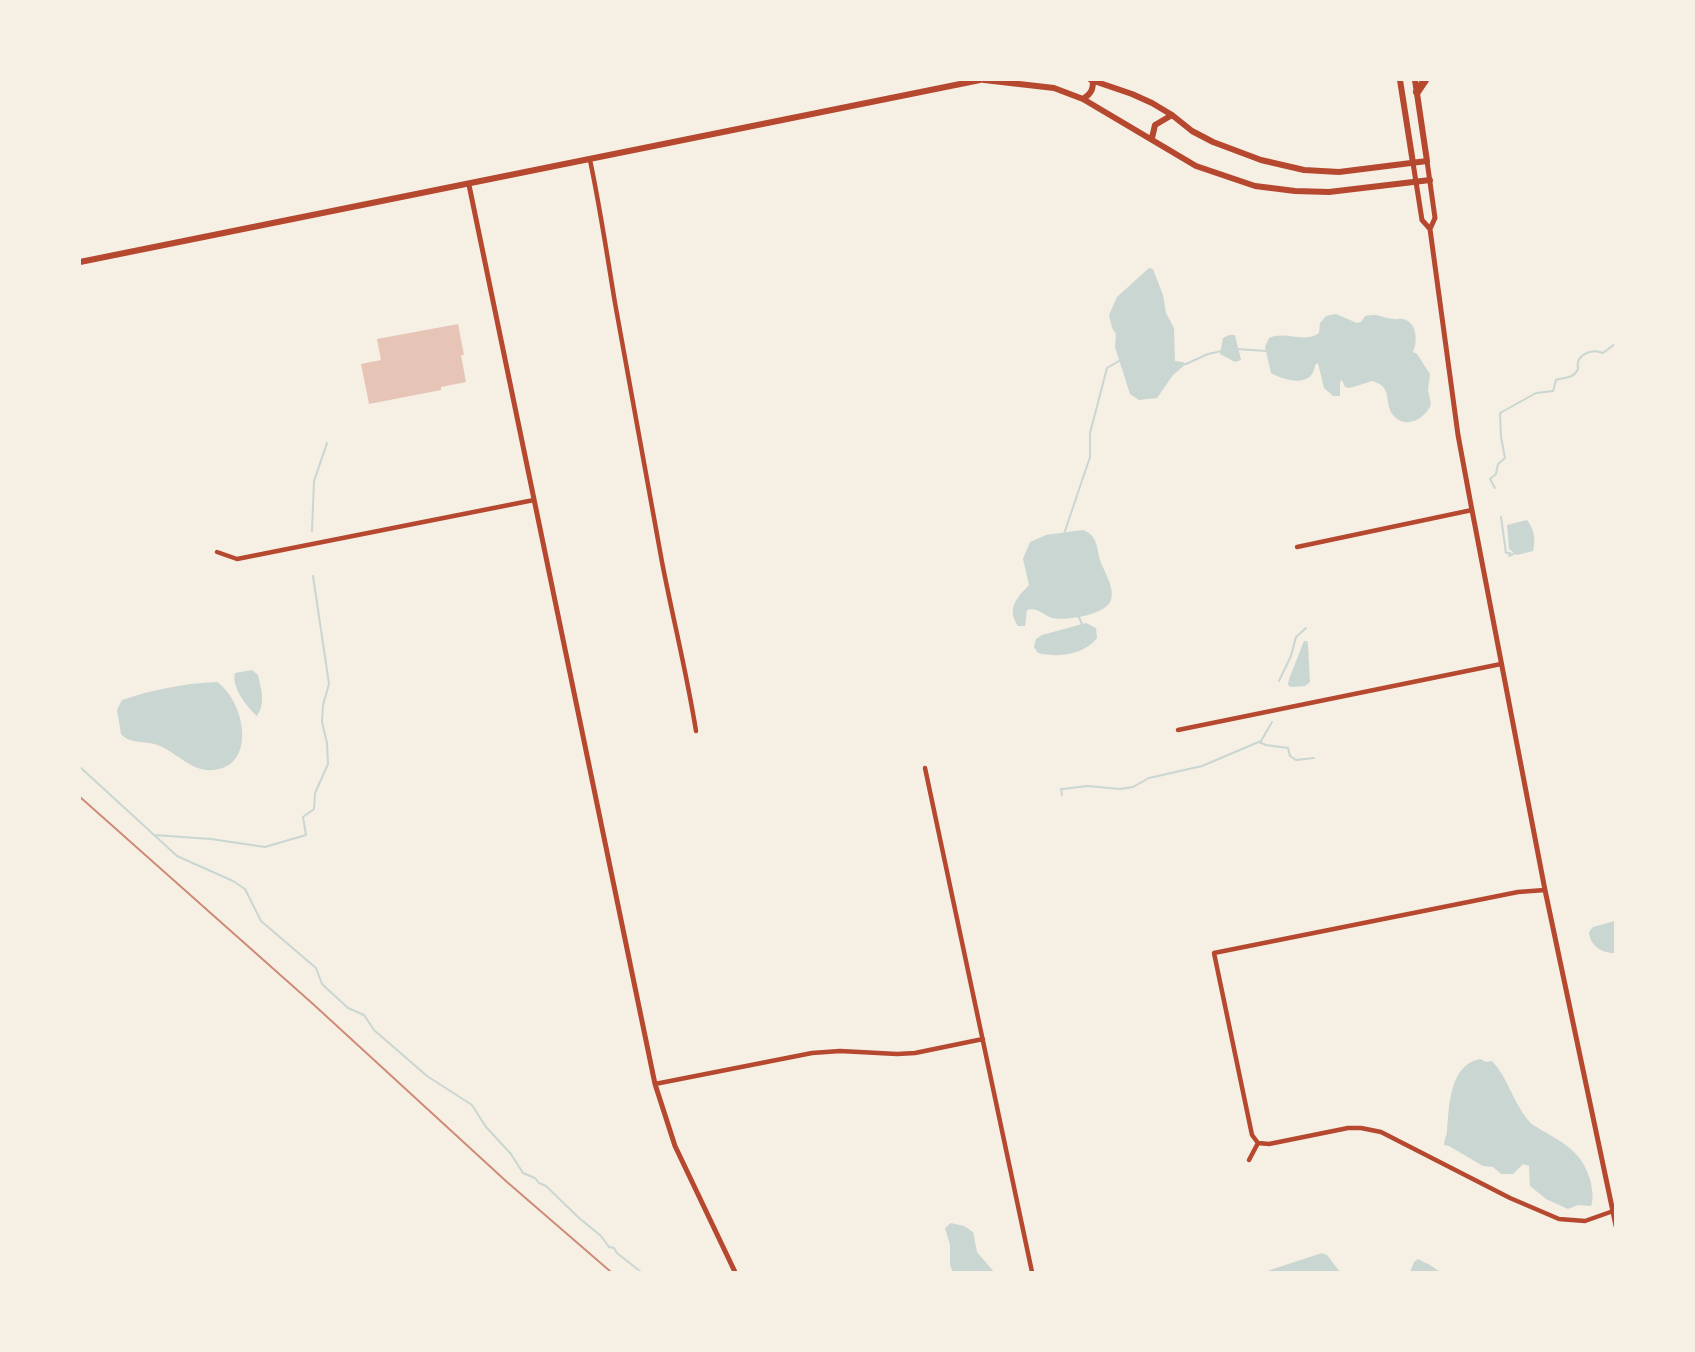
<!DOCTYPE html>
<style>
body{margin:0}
#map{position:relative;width:1695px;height:1352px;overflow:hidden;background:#f6efe4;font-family:Quicksand,sans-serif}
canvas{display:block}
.frame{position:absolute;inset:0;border:81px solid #f6efe4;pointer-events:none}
</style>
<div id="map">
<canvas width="1695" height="1352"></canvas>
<div class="frame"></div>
</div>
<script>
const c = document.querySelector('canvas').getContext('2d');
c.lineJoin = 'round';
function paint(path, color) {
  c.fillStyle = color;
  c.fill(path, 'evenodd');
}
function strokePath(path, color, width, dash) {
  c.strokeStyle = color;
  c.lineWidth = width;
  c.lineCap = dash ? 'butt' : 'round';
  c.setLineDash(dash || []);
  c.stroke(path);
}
const water = new Path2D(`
 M 1149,268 L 1153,269 L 1163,295 L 1166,313 L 1174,328 L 1175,361 L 1183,362 L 1186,364 L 1173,375 L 1157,398 L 1139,400 L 1130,394 L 1115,347 L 1116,334 L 1112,328 L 1109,315 L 1117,297 Z
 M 1336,314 L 1357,323 L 1361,322 L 1365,316 C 1379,313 1380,317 1393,319 C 1396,320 1400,318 1403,319 C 1417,322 1418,341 1413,352 L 1417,354 L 1430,374 L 1428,390 L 1431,404 C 1426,419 1405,430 1393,415 C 1383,402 1394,387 1372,381 L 1350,388 L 1345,387 L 1342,380 L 1340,382 L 1340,396 L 1333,396 L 1324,388 L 1318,363 L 1315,365 C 1313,388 1285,381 1271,373 L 1265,347 L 1269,338 C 1286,330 1304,344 1319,333 L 1320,323 L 1326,316 Z
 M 1229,335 L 1235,335 L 1241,360 L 1235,362 L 1220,354 L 1223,338 Z
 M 1527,520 C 1534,529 1536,540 1533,551 L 1517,555 L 1509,549 L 1507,525 Z
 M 1083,530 C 1098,536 1096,546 1100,560 C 1104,572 1115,587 1111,600 C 1106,615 1066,621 1052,618 C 1043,615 1038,607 1027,610 L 1025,626 L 1018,626 C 1006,608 1017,598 1029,585 L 1023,559 L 1030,542 L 1046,535 Z
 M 1086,623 L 1096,628 L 1097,638 C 1084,655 1057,658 1038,653 L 1034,647 L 1036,639 L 1042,635 Z
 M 1304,641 L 1307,641 L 1308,645 L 1310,682 L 1305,686 L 1291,687 L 1288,685 L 1289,679 Z
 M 252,670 L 258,675 C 261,689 266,703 257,716 C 247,707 231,687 235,673 Z
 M 217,682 C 244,700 258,765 214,770 C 193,773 177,753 160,746 C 147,740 131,745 121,734 L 117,710 L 122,700 C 151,690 186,683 217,682 Z
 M 1615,921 L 1615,953 C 1602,953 1590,946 1589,932 L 1593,927 Z
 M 1480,1059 L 1486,1062 L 1492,1061 C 1508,1078 1513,1102 1528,1120 C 1532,1126 1538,1127 1543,1131 C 1567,1145 1583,1153 1591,1183 C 1592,1191 1594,1199 1591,1206 L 1578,1205 L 1568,1209 L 1546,1199 L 1530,1186 L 1529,1166 L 1523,1164 L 1513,1174 L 1501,1174 L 1493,1167 L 1483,1166 L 1449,1146 L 1444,1145 C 1444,1140 1446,1137 1447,1132 C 1449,1107 1449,1065 1480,1059 Z
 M 951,1223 L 964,1226 L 973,1232 L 977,1252 L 994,1272 L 953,1272 L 950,1265 L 950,1245 L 945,1228 Z
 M 1322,1253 L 1327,1255 L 1340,1272 L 1264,1272 Z
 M 1418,1259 L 1430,1265 L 1440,1272 L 1410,1272 L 1414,1262 Z`);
const stream = new Path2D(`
 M 1237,349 L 1266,351
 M 1186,364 L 1208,354 L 1222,351
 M 1495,488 L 1490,479 L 1496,474 L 1498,464 L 1505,458 L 1501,437 L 1500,413 L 1536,393 L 1553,391 L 1556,380 C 1566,377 1573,379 1578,369 C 1575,355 1591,348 1603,353 L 1616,343
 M 1501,517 L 1506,553 L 1510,553 L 1509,556 L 1517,552
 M 312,531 L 314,481 L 327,443
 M 1064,534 L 1090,457 L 1090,433 L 1107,368 L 1119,361
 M 1078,615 L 1083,626
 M 1279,681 L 1291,656 L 1296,637 L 1306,628
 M 1259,742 L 1266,745 L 1288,748 L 1290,756 L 1296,760 L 1314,758
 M 80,767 L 177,856 L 233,881 L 245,889 L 261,921 L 316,968 L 322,984 L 348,1008 L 364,1015 L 374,1030 L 427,1076 L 472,1105 L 486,1127 L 511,1154 L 523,1173 L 535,1178 L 539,1183 L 546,1186 L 578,1217 L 601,1236 L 609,1247 L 614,1248 L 617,1253 L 641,1272
 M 1062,795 L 1061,789 L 1063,789 L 1087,786 L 1120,789 L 1133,787 L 1149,778 L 1202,766 L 1261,741 L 1272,722
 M 154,835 L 211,839 L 265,847 L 306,835 L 303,817 L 314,809 L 315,793 L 328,764 L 327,743 L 322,722 L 323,705 L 329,684 L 313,576`);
const building = new Path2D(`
 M 458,324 L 464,355 L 461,355 L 466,382 L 441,387 L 441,390 L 369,404 L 361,364 L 381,360 L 377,339 Z`);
const minor = new Path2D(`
 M 590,160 C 600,207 607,255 615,303 C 630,389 647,476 662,562 C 673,619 687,674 696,731
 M 1297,547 L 1472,510
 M 217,552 L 237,559 L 534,500
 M 1178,730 L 1501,664
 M 925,768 L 1032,1272
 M 1545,890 L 1518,892 L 1214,953 L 1252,1135 L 1258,1143 L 1269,1144 L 1348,1128 L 1361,1128 L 1381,1132 L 1510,1198 L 1559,1219 L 1585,1221 L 1616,1210
 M 655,1084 L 812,1053 L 840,1051 L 897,1054 L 915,1053 L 983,1039
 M 1249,1160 L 1258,1143`);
const tertiary = new Path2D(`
 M 1427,161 L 1435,218 L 1430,229 L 1458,435 L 1471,505 L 1545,890 L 1616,1226
 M 1413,163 L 1422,220 L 1430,229
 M 469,185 L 655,1084 L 675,1146 L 735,1272`);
const secondary = new Path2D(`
 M 984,80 L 1054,88 L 1083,99 L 1196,166 L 1255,186 L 1295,191 L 1329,192 L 1430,180
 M 1091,80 L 1132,94 L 1152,103 L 1172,115 L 1192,131 L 1213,142 L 1261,160 L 1304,170 L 1339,172 L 1427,161 L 1415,80
 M 1400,80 L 1413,163
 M 1083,99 C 1092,93 1093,89 1093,80
 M 1152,138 L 1155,125 L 1172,115
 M 80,262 L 980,80`);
const motorway = new Path2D(`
 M 1417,92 L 1425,80`);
const rail = new Path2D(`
 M 80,797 L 313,1004 L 507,1182 L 611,1272`);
paint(water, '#c9d6d2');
strokePath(stream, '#c9d6d2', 2);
paint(building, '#e6c5b7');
strokePath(minor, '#b5482f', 4.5);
strokePath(tertiary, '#b5482f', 5);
strokePath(secondary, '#b5482f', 6);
strokePath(motorway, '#b5482f', 8);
strokePath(rail, '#cf8b77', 2);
</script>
